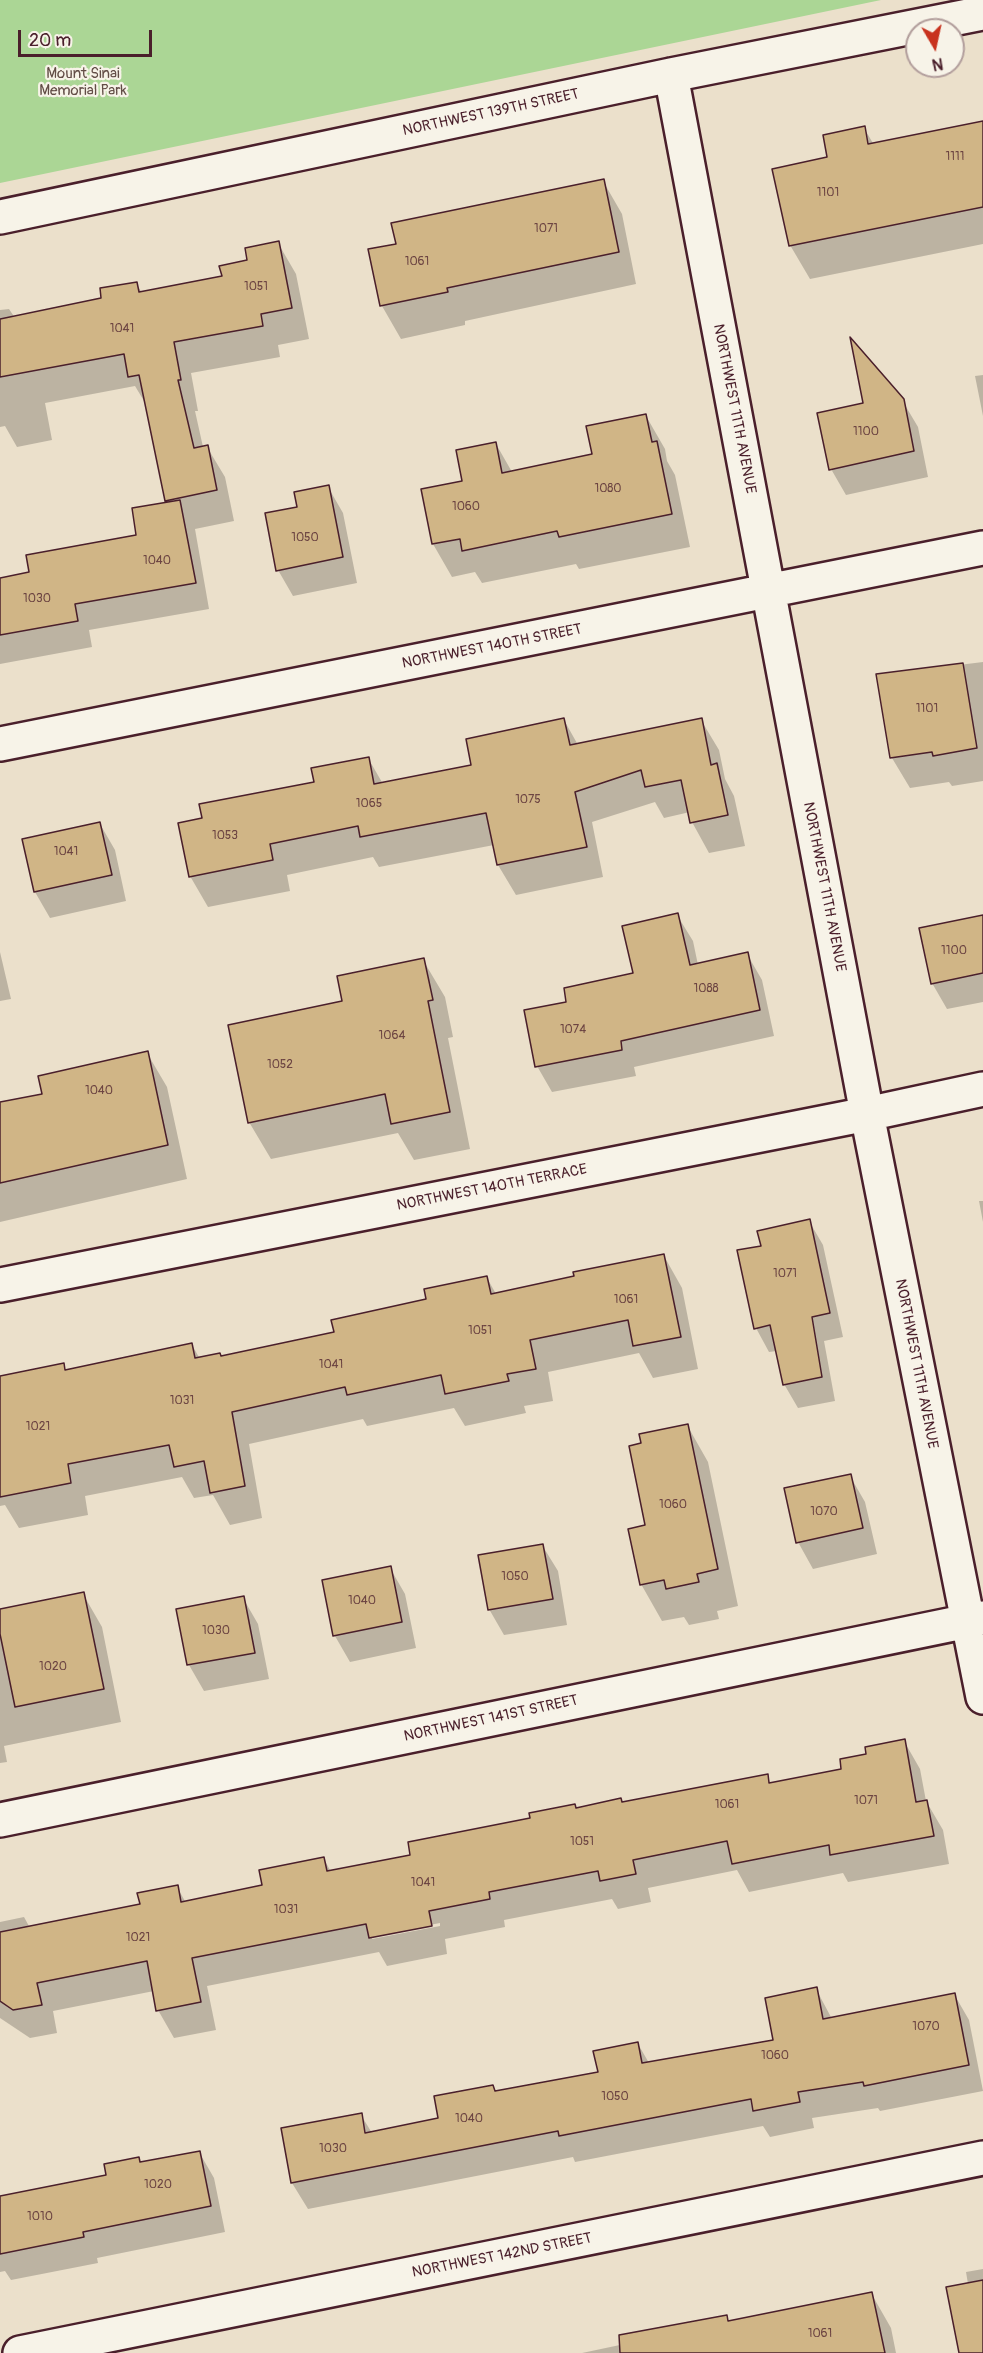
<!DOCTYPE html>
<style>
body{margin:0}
#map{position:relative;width:983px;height:2353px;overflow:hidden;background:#ebe0cb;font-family:Pangolin,sans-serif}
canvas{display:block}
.north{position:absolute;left:905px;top:18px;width:60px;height:60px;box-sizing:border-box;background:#f7f3e8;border:2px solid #b29e9c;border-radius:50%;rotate:171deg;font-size:16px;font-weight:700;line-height:24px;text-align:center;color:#4a1f2b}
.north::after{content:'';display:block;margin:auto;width:21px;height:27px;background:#c8321e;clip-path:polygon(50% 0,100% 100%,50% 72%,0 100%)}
.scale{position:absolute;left:18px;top:30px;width:134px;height:27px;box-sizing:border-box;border:3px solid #4a1f2b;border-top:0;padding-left:8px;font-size:18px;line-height:21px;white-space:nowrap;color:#4a1f2b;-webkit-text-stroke:4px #f7f3e8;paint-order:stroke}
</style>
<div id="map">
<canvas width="983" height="2353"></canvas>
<div class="north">N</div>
<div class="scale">20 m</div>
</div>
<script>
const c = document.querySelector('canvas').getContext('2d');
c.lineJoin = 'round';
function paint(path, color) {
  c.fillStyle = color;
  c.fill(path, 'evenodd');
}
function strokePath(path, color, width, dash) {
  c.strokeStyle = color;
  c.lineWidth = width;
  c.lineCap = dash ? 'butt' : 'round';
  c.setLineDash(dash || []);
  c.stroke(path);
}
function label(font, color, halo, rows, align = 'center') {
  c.font = font + ' Pangolin,sans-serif';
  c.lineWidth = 4.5;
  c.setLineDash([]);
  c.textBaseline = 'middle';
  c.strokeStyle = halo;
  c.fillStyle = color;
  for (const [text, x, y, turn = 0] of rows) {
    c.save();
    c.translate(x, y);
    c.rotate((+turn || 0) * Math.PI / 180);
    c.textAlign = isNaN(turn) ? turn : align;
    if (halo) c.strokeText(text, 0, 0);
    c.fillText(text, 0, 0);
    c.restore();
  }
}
const green = new Path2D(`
 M 0,0 L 881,0 L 0,183 Z`);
const shadow = new Path2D(`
 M 983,122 L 983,244 L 810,279 L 790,245 L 829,159 L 864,128 L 874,145 Z
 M 603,181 L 622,214 L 636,284 L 465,321 L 465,325 L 401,339 L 382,306 L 370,251 L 398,245 Z
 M 278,243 L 296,274 L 309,339 L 278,345 L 280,357 L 191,373 L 198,411 L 195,411 L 203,447 L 207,447 L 225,477 L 234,521 L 195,529 L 209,609 L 89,630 L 92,647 L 0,664 L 0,580 L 31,574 L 138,536 L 168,503 L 147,406 L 135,386 L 45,403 L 52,440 L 17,447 L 5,426 L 0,427 L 0,310 L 9,309 L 15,318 L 103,300 L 136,283 L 142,293 L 223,277 Z
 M 983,375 L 983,416 L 975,376 Z
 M 902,400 L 918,427 L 928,477 L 846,495 L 831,469 Z
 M 646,416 L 665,449 L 667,461 L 675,475 L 690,547 L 579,569 L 576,564 L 482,583 L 475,572 L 452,577 L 433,544 L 422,490 L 464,482 L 496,444 L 512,472 L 594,455 Z
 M 328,487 L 343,513 L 357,583 L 293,596 L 278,570 L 299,508 Z
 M 983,662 L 983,781 L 952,786 L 949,782 L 910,788 L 892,758 L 878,675 Z
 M 564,720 L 578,745 L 701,720 L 719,750 L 725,779 L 734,796 L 745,846 L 709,853 L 692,822 L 690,812 L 664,818 L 655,802 L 592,822 L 603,877 L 516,895 L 498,865 L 494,845 L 379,867 L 373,857 L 287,875 L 290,891 L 208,907 L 190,876 L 204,819 L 316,783 L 368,758 L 383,784 L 473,766 Z
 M 100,824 L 115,850 L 126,901 L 50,918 L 35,892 L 24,840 Z
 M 677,915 L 693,941 L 698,965 L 747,954 L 762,980 L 774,1036 L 634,1067 L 636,1076 L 552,1092 L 537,1066 L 634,974 Z
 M 983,916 L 983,1002 L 947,1009 L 932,983 Z
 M 0,952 L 11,999 L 0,1001 Z
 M 423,960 L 445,997 L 453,1037 L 448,1038 L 470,1149 L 414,1160 L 398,1133 L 271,1159 L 249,1122 L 344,1002 Z
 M 147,1053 L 167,1087 L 187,1179 L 0,1222 L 0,1103 L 44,1095 Z
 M 979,1201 L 983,1201 L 983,1222 Z
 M 809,1221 L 823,1245 L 843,1337 L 824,1341 L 835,1401 L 798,1408 L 784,1384 L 777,1351 L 769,1352 L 756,1328 L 762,1247 Z
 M 664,1256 L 682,1288 L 698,1369 L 653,1378 L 639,1353 L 548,1372 L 553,1401 L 524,1406 L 526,1413 L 465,1426 L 454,1408 L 367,1426 L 363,1419 L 249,1444 L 262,1518 L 230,1525 L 213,1495 L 194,1498 L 182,1477 L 85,1496 L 88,1515 L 19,1528 L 5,1505 L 0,1506 L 0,1394 L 63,1365 L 67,1372 L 192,1345 L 200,1359 L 221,1357 L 335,1333 L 487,1278 L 496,1294 Z
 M 687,1425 L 708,1462 L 738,1606 L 717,1611 L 719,1619 L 689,1625 L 684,1617 L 662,1621 L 641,1584 L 647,1526 L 642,1444 Z
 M 850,1476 L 865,1502 L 877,1554 L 813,1569 L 798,1542 Z
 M 542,1545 L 558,1571 L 567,1625 L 504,1635 L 489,1609 Z
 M 390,1568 L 405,1594 L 416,1648 L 350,1662 L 335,1636 L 324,1581 Z
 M 83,1594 L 102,1627 L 121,1722 L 4,1746 L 7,1762 L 0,1763 L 0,1610 Z
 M 243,1598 L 258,1624 L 269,1679 L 204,1691 L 189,1665 L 178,1610 Z
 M 904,1741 L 920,1769 L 926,1801 L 943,1830 L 949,1864 L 848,1882 L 843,1873 L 749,1892 L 737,1870 L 648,1888 L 651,1902 L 618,1909 L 612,1899 L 504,1920 L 505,1927 L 445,1939 L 447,1954 L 387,1966 L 379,1952 L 207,1986 L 216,2030 L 174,2038 L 158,2010 L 154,1991 L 53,2011 L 57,2033 L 30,2038 L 0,2018 L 0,1922 L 24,1917 L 30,1928 L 141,1905 L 177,1887 L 186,1903 L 264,1886 L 324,1859 L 331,1872 L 412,1857 L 576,1809 L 622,1804 L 767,1776 L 771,1784 L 843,1771 L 868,1755 ZM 440,1923 L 440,1926 L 372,1939 L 372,1936 Z
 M 816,1989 L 832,2019 L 954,1994 L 969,2020 L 983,2091 L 880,2111 L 878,2108 L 812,2118 L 814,2128 L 770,2137 L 763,2126 L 575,2162 L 573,2157 L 308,2209 L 292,2183 L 361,2115 L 372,2133 L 439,2119 L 496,2093 L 600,2073 L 638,2044 L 649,2063 L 775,2041 Z
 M 199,2152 L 214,2178 L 225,2232 L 97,2258 L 98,2263 L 11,2280 L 5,2271 L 0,2272 L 0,2198 L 108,2176 L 138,2159 L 141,2164 Z
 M 983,2269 L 983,2353 L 960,2353 L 968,2284 L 966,2272 Z
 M 871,2293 L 891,2328 L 896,2353 L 582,2353 L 634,2342 L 726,2316 L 729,2322 Z`);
const building = new Path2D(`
 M 983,121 L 983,207 L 789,246 L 772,169 L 827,157 L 823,135 L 865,126 L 868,144 Z
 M 604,179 L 619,252 L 447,288 L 448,292 L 380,306 L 368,249 L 396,244 L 391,223 Z
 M 279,241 L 292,308 L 261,314 L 263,326 L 174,342 L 181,380 L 178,380 L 194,448 L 208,445 L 217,490 L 165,501 L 139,375 L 128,377 L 124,354 L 0,377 L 0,319 L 101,298 L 100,288 L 137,282 L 139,292 L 222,276 L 219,266 L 247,260 L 245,248 Z
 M 850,337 L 904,399 L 914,451 L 829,470 L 817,413 L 863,403 Z
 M 646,414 L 652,442 L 657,441 L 672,514 L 559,537 L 557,531 L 462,551 L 460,539 L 432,544 L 421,489 L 462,481 L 456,450 L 496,442 L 502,473 L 592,454 L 586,426 Z
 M 329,485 L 343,557 L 276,571 L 265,513 L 297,507 L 294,492 Z
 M 180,500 L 196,583 L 75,604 L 78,621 L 0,635 L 0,578 L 29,572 L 26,555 L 136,535 L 132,508 Z
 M 963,663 L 977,748 L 933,756 L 932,752 L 890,758 L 876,674 Z
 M 564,718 L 570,745 L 702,718 L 711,765 L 717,763 L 728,815 L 690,823 L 681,780 L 645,787 L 641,770 L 575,792 L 587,847 L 497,865 L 486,813 L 360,837 L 358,826 L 270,844 L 273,860 L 189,877 L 178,823 L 202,818 L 199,804 L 314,782 L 311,768 L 369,757 L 374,784 L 471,765 L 466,739 Z
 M 100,822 L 112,875 L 34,892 L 22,839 Z
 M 678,913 L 690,965 L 748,952 L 760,1010 L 621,1041 L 622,1050 L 535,1067 L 524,1010 L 566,1002 L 564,988 L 633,973 L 622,926 Z
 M 983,915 L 983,973 L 931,984 L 919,928 Z
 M 424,958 L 433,1000 L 428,1001 L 450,1112 L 391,1124 L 385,1094 L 248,1123 L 228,1025 L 342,1001 L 337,976 Z
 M 148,1051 L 168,1145 L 0,1183 L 0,1102 L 42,1094 L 38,1076 Z
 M 810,1219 L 830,1313 L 812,1317 L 822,1377 L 783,1385 L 770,1325 L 754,1329 L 737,1250 L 761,1246 L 757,1231 Z
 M 664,1254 L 681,1337 L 633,1346 L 628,1320 L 530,1340 L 536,1369 L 507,1374 L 509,1381 L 445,1394 L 441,1375 L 347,1395 L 345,1387 L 232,1412 L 245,1486 L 210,1493 L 204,1461 L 174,1467 L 169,1445 L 68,1464 L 71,1483 L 0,1497 L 0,1376 L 64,1363 L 65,1370 L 192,1343 L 195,1358 L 220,1353 L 221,1356 L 334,1332 L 331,1320 L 426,1299 L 424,1289 L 487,1276 L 491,1294 L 574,1276 L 573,1272 Z
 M 688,1424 L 718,1569 L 697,1574 L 699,1582 L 666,1589 L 664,1580 L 640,1585 L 628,1529 L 645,1525 L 629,1446 L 641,1443 L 639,1434 Z
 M 851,1474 L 863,1528 L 796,1543 L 784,1488 Z
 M 543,1544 L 553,1599 L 488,1610 L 478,1555 Z
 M 391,1566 L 402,1622 L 333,1636 L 322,1580 Z
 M 84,1592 L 104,1689 L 15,1707 L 0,1634 L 0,1609 Z
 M 244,1596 L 255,1653 L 187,1665 L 176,1609 Z
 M 905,1739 L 916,1802 L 927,1800 L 934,1836 L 830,1855 L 829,1845 L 732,1864 L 727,1841 L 633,1860 L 636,1874 L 600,1881 L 598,1871 L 489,1892 L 490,1899 L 429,1911 L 432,1926 L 369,1938 L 366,1924 L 192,1958 L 201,2002 L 156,2011 L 147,1961 L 37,1983 L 42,2005 L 13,2010 L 0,2001 L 0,1932 L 140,1904 L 137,1893 L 178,1885 L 181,1902 L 262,1885 L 259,1870 L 324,1857 L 327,1871 L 410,1855 L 408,1842 L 530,1818 L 529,1813 L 575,1804 L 576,1808 L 621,1798 L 622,1802 L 768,1774 L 769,1783 L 841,1769 L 840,1759 L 866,1754 L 865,1747 Z
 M 817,1987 L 823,2019 L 955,1993 L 969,2065 L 864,2086 L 863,2082 L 798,2092 L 800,2102 L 753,2111 L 751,2099 L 559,2136 L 558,2131 L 291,2183 L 281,2128 L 362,2113 L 365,2133 L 438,2118 L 434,2096 L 493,2085 L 495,2091 L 598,2072 L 593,2051 L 638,2042 L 642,2063 L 773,2040 L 765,1998 Z
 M 200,2151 L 211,2206 L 83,2232 L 84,2237 L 0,2254 L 0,2196 L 106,2175 L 104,2164 L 139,2157 L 140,2162 Z
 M 983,2280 L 983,2353 L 959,2353 L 946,2287 Z
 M 872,2292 L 885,2353 L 620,2353 L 619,2335 L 727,2315 L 728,2321 Z`);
const minor = new Path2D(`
 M 671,75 L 867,1114 L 983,1697
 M 0,217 L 671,75 L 983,13
 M 0,744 L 983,548
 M 0,1285 L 867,1114 L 983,1089
 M 0,1820 L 983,1618
 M 20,2353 L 983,2158`);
const numberNames = [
 ["1111",955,157],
 ["1101",828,193],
 ["1071",546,229],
 ["1061",417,262],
 ["1051",256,287],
 ["1041",122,329],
 ["1100",866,432],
 ["1080",608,489],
 ["1060",466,507],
 ["1050",305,538],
 ["1040",157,561],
 ["1030",37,599],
 ["1101",927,709],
 ["1075",528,800],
 ["1065",369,804],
 ["1053",225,836],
 ["1041",66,852],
 ["1100",954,951],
 ["1088",706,989],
 ["1074",573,1030],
 ["1064",392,1036],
 ["1052",280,1065],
 ["1040",99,1091],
 ["1071",785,1274],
 ["1061",626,1300],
 ["1051",480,1331],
 ["1041",331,1365],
 ["1031",182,1401],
 ["1021",38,1427],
 ["1060",673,1505],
 ["1070",824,1512],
 ["1050",515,1577],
 ["1040",362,1601],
 ["1030",216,1631],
 ["1020",53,1667],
 ["1071",866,1801],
 ["1061",727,1805],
 ["1051",582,1842],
 ["1041",423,1883],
 ["1031",286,1910],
 ["1021",138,1938],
 ["1070",926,2027],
 ["1060",775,2056],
 ["1050",615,2097],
 ["1040",469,2119],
 ["1030",333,2149],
 ["1020",158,2185],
 ["1010",40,2217],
 ["1061",820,2334]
];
const parkNames = [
 ["Mount Sinai",83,74],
 ["Memorial Park",83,91]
];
const streetNames = [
 ["NORTHWEST 139TH STREET",491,113,-12],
 ["NORTHWEST 11TH AVENUE",734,409,79],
 ["NORTHWEST 140TH STREET",492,647,-11],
 ["NORTHWEST 11TH AVENUE",824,887,79],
 ["NORTHWEST 140TH TERRACE",492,1188,-11],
 ["NORTHWEST 11TH AVENUE",916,1364,79],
 ["NORTHWEST 141ST STREET",491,1719,-12],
 ["NORTHWEST 142ND STREET",502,2256,-11]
];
paint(green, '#abd695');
paint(shadow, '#0003');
paint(building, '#d0b586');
strokePath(building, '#4a1f2b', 1.5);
strokePath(minor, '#4a1f2b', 38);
strokePath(minor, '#f7f3e8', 33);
label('12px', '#6c4442', null, numberNames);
label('15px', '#624d46', '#f7f3e8', parkNames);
label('15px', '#4a1f2b', '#f7f3e8', streetNames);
</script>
